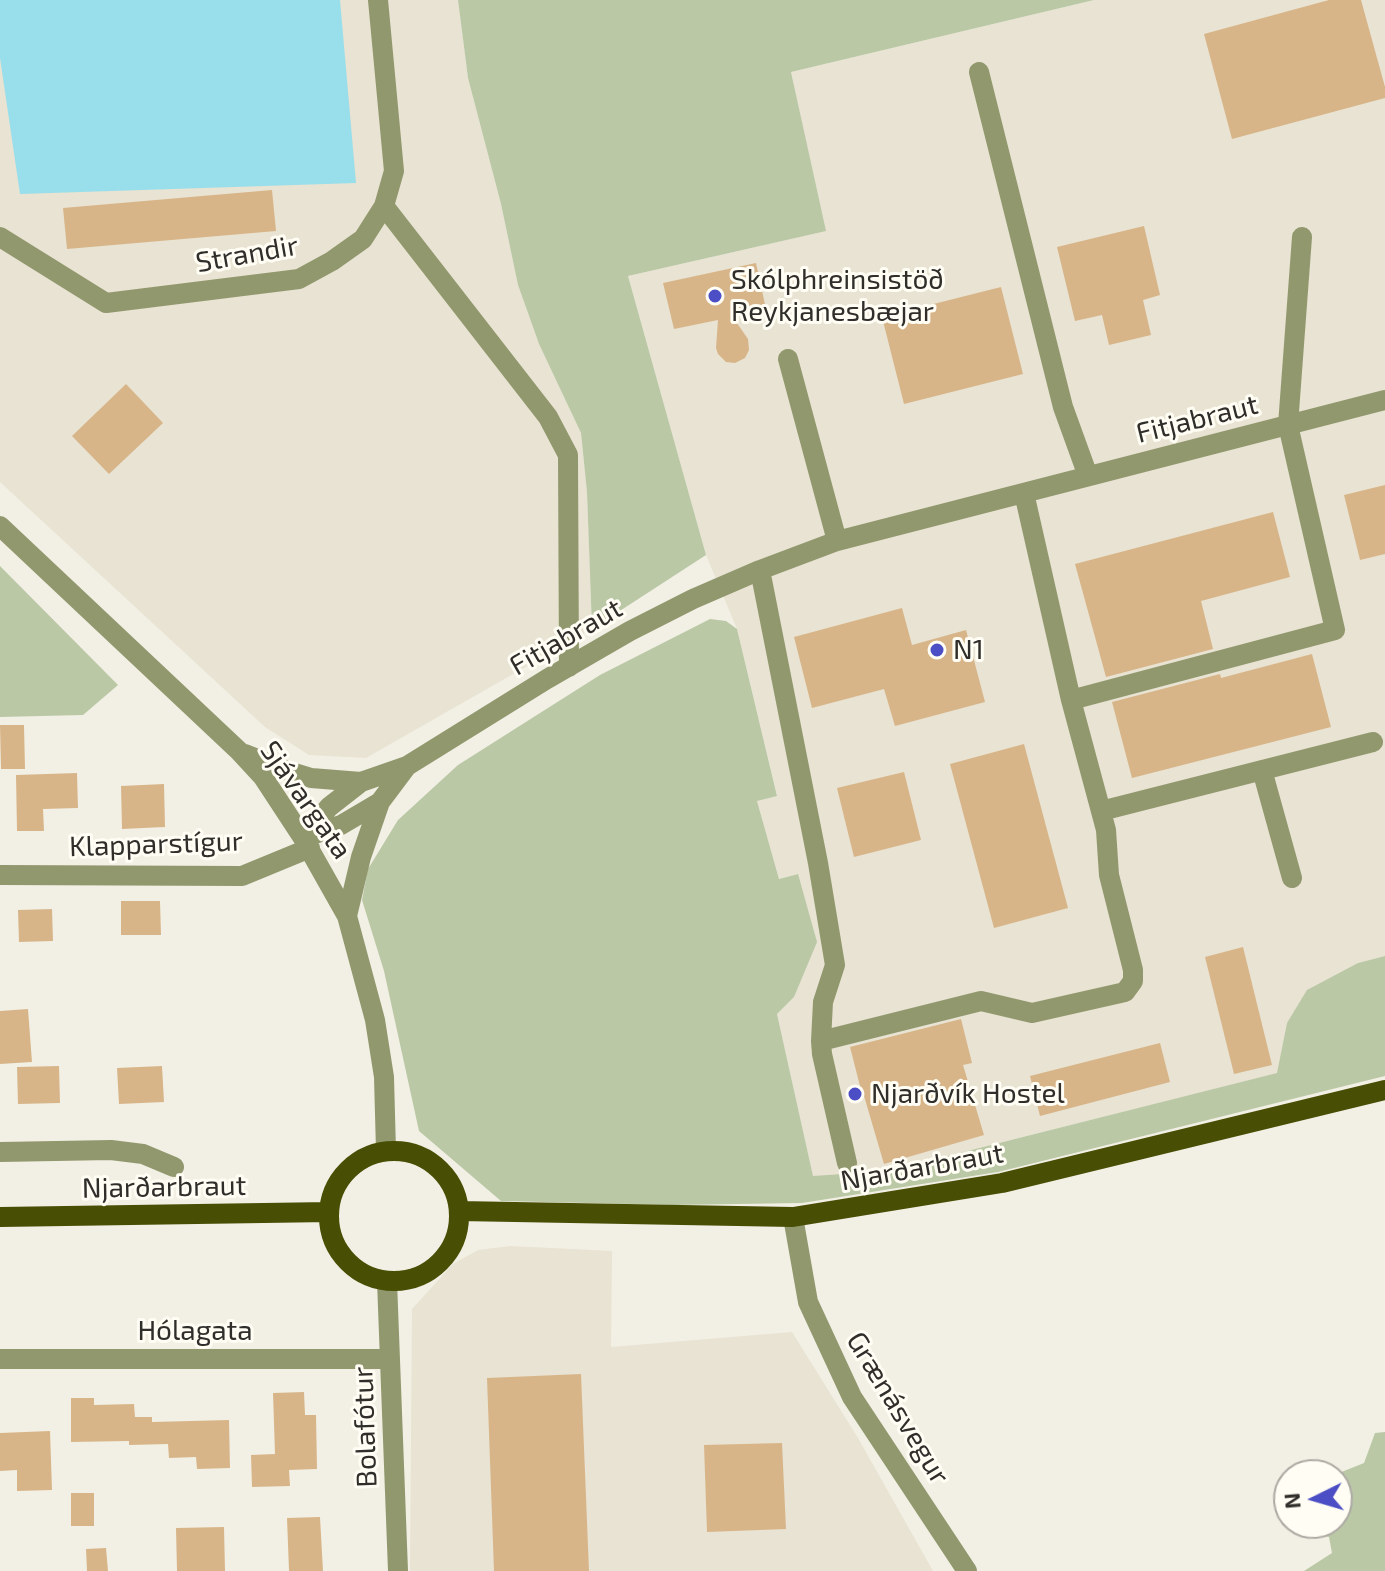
<!DOCTYPE html>
<meta charset="utf-8">
<style>
body{margin:0}
#map{position:relative;width:1385px;height:1571px;overflow:hidden;background:#f2f0e4;font-family:"Exo 2",sans-serif}
canvas{display:block}
.north{position:absolute;left:1273px;top:1459px;width:80px;height:80px;box-sizing:border-box;background:#fffdf4;border:2px solid #acaaa3;border-radius:50%;rotate:265deg;font-size:22px;font-weight:700;line-height:32px;text-align:center;color:#2f2e2a}
.north::after{content:'';display:block;margin:auto;width:28px;height:36px;background:#4b4ec4;clip-path:polygon(50% 0,100% 100%,50% 72%,0 100%)}
</style>
<div id="map">
<canvas width="1385" height="1571"></canvas>
<div class="north">N</div>
</div>
<script>
const c = document.querySelector('canvas').getContext('2d');
c.lineJoin = 'round';
function paint(path, color) {
  c.fillStyle = color;
  c.fill(path, 'evenodd');
}
function strokePath(path, color, width, dash) {
  c.strokeStyle = color;
  c.lineWidth = width;
  c.lineCap = dash ? 'butt' : 'round';
  c.setLineDash(dash || []);
  c.stroke(path);
}
function label(font, color, halo, rows, align = 'center') {
  c.font = font + ' "Exo 2",sans-serif';
  c.lineWidth = 6;
  c.setLineDash([]);
  c.textBaseline = 'middle';
  c.strokeStyle = halo;
  c.fillStyle = color;
  for (const [text, x, y, turn = 0] of rows) {
    c.save();
    c.translate(x, y);
    c.rotate((+turn || 0) * Math.PI / 180);
    c.textAlign = isNaN(turn) ? turn : align;
    if (halo) c.strokeText(text, 0, 0);
    c.fillText(text, 0, 0);
    c.restore();
  }
}
const built = new Path2D(`
 M 0,0 L 458,0 L 468,78 L 501,204 L 518,285 L 539,344 L 581,433 L 587,491 L 592,629 L 366,758 L 309,755 L 265,727 L 0,482 Z
 M 1094,0 L 1385,0 L 1385,956 L 1358,963 L 1287,1023 L 1278,1073 L 888,1171 L 813,1177 L 777,1014 L 794,997 L 797,874 L 779,879 L 757,801 L 777,795 L 737,629 L 706,555 L 628,276 L 825,231 L 791,72 Z
 M 510,1246 L 612,1251 L 611,1347 L 792,1332 L 858,1438 L 933,1571 L 410,1571 L 412,1309 L 453,1264 L 478,1250 Z`);
const green = new Path2D(`
 M 458,0 L 1094,0 L 791,72 L 826,231 L 628,276 L 706,555 L 592,629 L 587,492 L 581,433 L 539,344 L 518,285 L 501,204 L 468,78 Z
 M 0,566 L 118,685 L 83,715 L 0,717 Z
 M 710,619 L 726,621 L 737,629 L 777,796 L 757,801 L 779,879 L 798,874 L 817,942 L 794,997 L 777,1014 L 813,1176 L 888,1171 L 1277,1073 L 1287,1023 L 1307,990 L 1358,963 L 1385,956 L 1385,1076 L 998,1172 L 802,1203 L 673,1205 L 501,1201 L 419,1131 L 384,971 L 362,900 L 368,869 L 398,820 L 458,765 L 600,675 Z
 M 1385,1432 L 1385,1571 L 1304,1571 L 1332,1553 L 1329,1537 L 1305,1532 L 1298,1523 L 1337,1523 L 1337,1475 L 1334,1475 L 1364,1463 L 1375,1433 Z`);
const water = new Path2D(`
 M 0,0 L 340,0 L 356,183 L 20,194 L 0,58 Z`);
const building = new Path2D(`
 M 1329,0 L 1361,0 L 1385,87 L 1385,98 L 1232,139 L 1204,34 Z
 M 272,190 L 276,231 L 67,249 L 63,208 Z
 M 1144,226 L 1160,295 L 1143,300 L 1151,335 L 1109,345 L 1102,315 L 1075,321 L 1057,247 Z
 M 756,263 L 766,309 L 732,316 L 748,339 L 749,350 L 745,358 L 735,363 L 726,362 L 718,354 L 716,348 L 718,320 L 674,329 L 663,283 Z
 M 1001,287 L 1023,374 L 904,404 L 882,317 Z
 M 126,384 L 163,423 L 109,474 L 72,436 Z
 M 1385,485 L 1385,554 L 1360,560 L 1344,495 Z
 M 1273,512 L 1290,577 L 1201,601 L 1213,649 L 1106,677 L 1075,564 Z
 M 902,608 L 912,645 L 966,630 L 985,702 L 895,726 L 884,689 L 812,708 L 794,637 Z
 M 1312,654 L 1331,727 L 1132,778 L 1112,702 L 1220,674 L 1221,678 Z
 M 0,725 L 24,725 L 25,769 L 1,769 Z
 M 1024,744 L 1068,908 L 994,928 L 950,764 Z
 M 904,772 L 921,840 L 854,857 L 837,788 Z
 M 77,773 L 78,808 L 43,809 L 44,831 L 17,831 L 16,775 Z
 M 164,784 L 165,827 L 122,829 L 121,786 Z
 M 121,901 L 160,901 L 161,935 L 121,935 Z
 M 52,909 L 53,941 L 19,942 L 18,910 Z
 M 1243,947 L 1272,1065 L 1234,1074 L 1205,957 Z
 M 28,1009 L 32,1062 L 0,1064 L 0,1011 Z
 M 961,1019 L 972,1063 L 963,1065 L 984,1135 L 884,1164 L 862,1089 L 861,1090 L 850,1047 Z
 M 1160,1043 L 1170,1082 L 1040,1116 L 1030,1076 Z
 M 59,1066 L 60,1103 L 18,1104 L 17,1067 Z
 M 162,1066 L 164,1102 L 119,1104 L 117,1068 Z
 M 581,1374 L 589,1571 L 494,1571 L 487,1378 Z
 M 304,1392 L 305,1415 L 316,1415 L 317,1469 L 289,1470 L 290,1486 L 252,1487 L 251,1455 L 275,1454 L 273,1393 Z
 M 71,1398 L 94,1398 L 94,1405 L 134,1404 L 135,1417 L 152,1417 L 152,1422 L 229,1420 L 230,1468 L 197,1469 L 196,1457 L 169,1458 L 168,1444 L 129,1445 L 129,1441 L 71,1442 Z
 M 50,1431 L 52,1490 L 17,1491 L 17,1470 L 0,1471 L 0,1433 Z
 M 782,1443 L 786,1529 L 707,1532 L 704,1445 Z
 M 71,1493 L 94,1493 L 94,1526 L 71,1526 Z
 M 320,1517 L 323,1571 L 289,1571 L 287,1518 Z
 M 224,1527 L 225,1571 L 177,1571 L 176,1528 Z
 M 106,1548 L 108,1571 L 87,1571 L 86,1549 Z`);
const minor = new Path2D(`
 M 979,72 L 1063,407 L 1088,476
 M 384,206 L 548,417 L 568,455 L 569,667
 M 0,237 L 106,303 L 299,279 L 332,261 L 363,239 L 384,206 L 394,171 L 378,0
 M 788,359 L 837,541
 M 0,526 L 239,751 L 263,777 L 303,838 L 347,916 L 375,1020 L 384,1077 L 386,1151
 M 760,570 L 818,863 L 835,965 L 823,1002 L 821,1041 L 822,1054 L 847,1163
 M 1071,700 L 1335,630 L 1288,425 L 1302,237
 M 245,754 L 285,770 L 311,778 L 361,782
 M 1262,770 L 1292,878
 M 1101,811 L 1373,742
 M 303,838 L 329,807 L 361,782 L 407,766 L 547,679 L 630,631 L 693,599 L 760,570 L 837,541 L 1385,400
 M 303,838 L 341,825 L 380,802
 M 0,875 L 242,876 L 310,848
 M 347,916 L 361,857 L 380,802 L 407,766
 M 821,1041 L 981,1001 L 1032,1013 L 1125,992 L 1133,981 L 1133,970 L 1109,875 L 1106,830 L 1071,700 L 1024,493
 M 0,1152 L 111,1150 L 143,1154 L 174,1167
 M 793,1217 L 808,1302 L 852,1397 L 967,1571
 M 387,1281 L 398,1571
 M 0,1359 L 390,1359`);
const major = new Path2D(`
 M329 1216a65 65 0 1 1 130 0a65 65 0 1 1-130 0Z
 M 459,1211 L 793,1217 L 1002,1183 L 1385,1090
 M 0,1217 L 329,1212`);
const markers = [
 [715,296,8,"#4b4ec4"],
 [937,650,8,"#4b4ec4"],
 [855,1094,8,"#4b4ec4"]
];
const streetNames = [
 ["Strandir",247,254,-10],
 ["Fitjabraut",1197,419,-14],
 ["Fitjabraut",566,637,-30],
 ["Sjávargata",306,800,55],
 ["Klapparstígur",156,844,-2],
 ["Njarðarbraut",922,1167,-10],
 ["Njarðarbraut",164,1187,-1],
 ["Hólagata",195,1331],
 ["Grænásvegur",898,1408,59],
 ["Bolafótur",365,1427,-92]
];
const poiNames = [
 ["Skólphreinsistöð",731,280],
 ["Reykjanesbæjar",731,312],
 ["N1",953,650],
 ["Njarðvík Hostel",871,1094]
];
paint(built, '#e8e3d2');
paint(green, '#bac8a6');
paint(water, '#99deeb');
paint(building, '#d8b589');
strokePath(minor, '#92986e', 20);
strokePath(major, '#494e05', 20);
for (const [x, y, r, color] of markers) {
  const dot = new Path2D();
  dot.arc(x, y, r, 0, 2 * Math.PI);
  c.fillStyle = color;
  c.fill(dot);
  strokePath(dot, '#fffdf4', 3);
}
label('28px', '#2f2e2a', '#fffdf4', streetNames);
label('28px', '#2f2e2a', '#fffdf4', poiNames, 'left');
</script>
